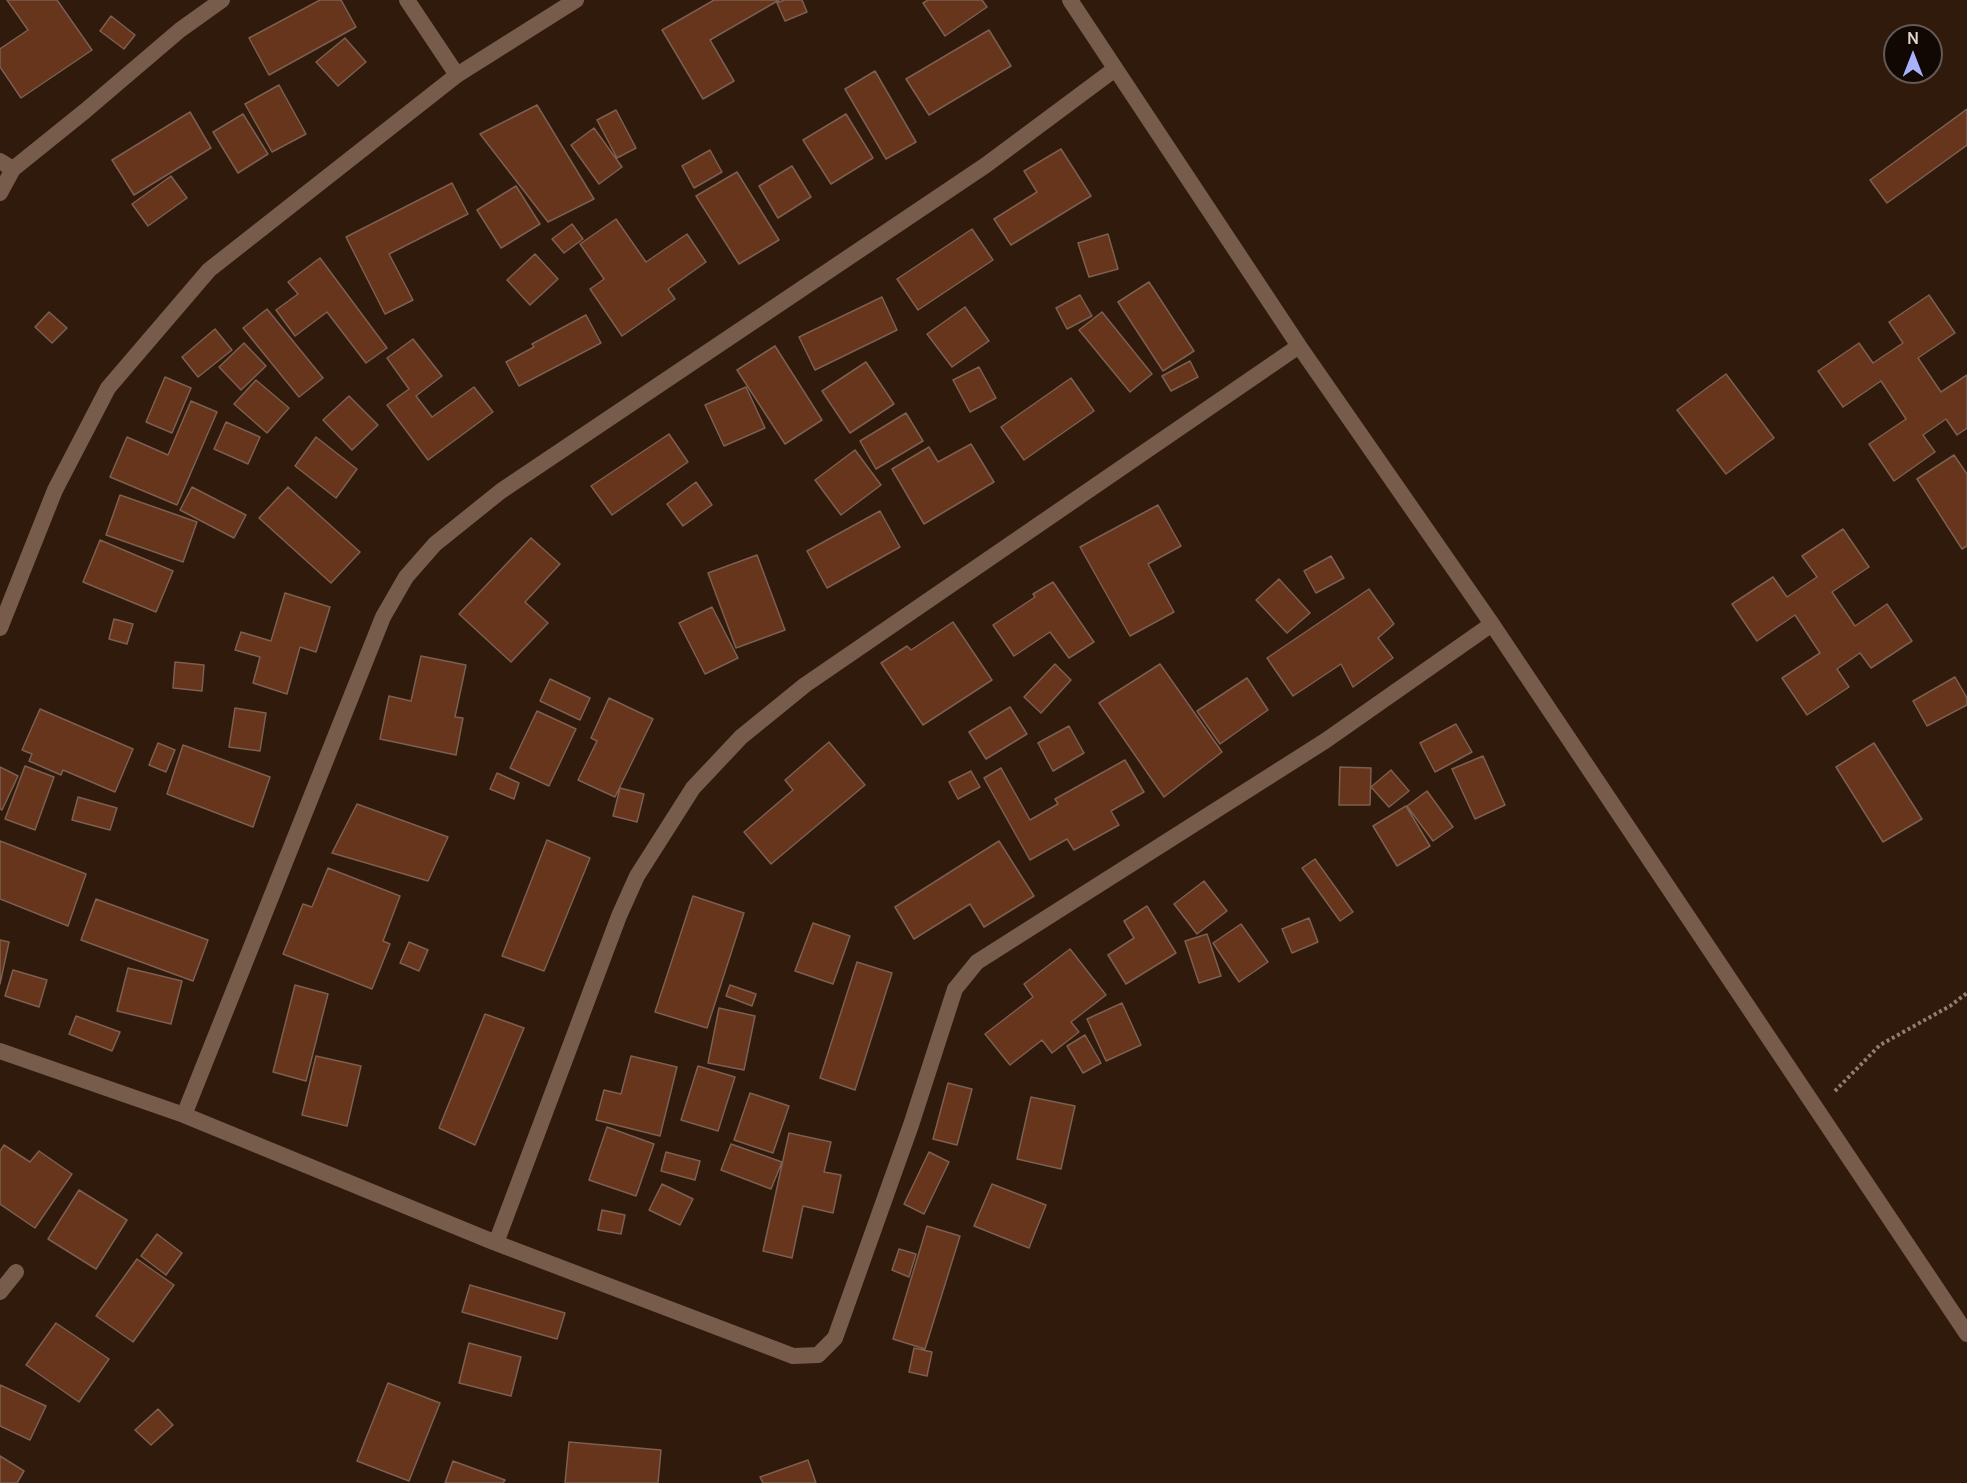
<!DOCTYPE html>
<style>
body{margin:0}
#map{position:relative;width:1967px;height:1483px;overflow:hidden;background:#301a0b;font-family:Manrope,sans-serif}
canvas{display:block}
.north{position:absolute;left:1883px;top:24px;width:60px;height:60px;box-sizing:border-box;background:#110703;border:2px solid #655953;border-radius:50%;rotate:0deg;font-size:16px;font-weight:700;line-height:24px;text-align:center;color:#e4d4cb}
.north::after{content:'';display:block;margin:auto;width:21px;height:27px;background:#a9b0fc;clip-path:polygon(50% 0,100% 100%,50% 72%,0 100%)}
</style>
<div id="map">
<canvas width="1967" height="1483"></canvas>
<div class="north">N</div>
</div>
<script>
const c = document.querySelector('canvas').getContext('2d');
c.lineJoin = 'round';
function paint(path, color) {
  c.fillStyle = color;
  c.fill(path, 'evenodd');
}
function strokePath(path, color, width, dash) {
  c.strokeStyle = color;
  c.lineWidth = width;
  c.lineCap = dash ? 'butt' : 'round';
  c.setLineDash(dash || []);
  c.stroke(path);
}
const building = new Path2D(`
 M 7,0 L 57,0 L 92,50 L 21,98 L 0,67 L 0,49 L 28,30 Z
 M 320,0 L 341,0 L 356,27 L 269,75 L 249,38 Z
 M 714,0 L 779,0 L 710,40 L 734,81 L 703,99 L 662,30 Z
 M 784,0 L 802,0 L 807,12 L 785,21 L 777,3 Z
 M 928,0 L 982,0 L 987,7 L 945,36 L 923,3 Z
 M 111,16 L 135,35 L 124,49 L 100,31 Z
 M 989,30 L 1011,66 L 929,115 L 906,79 Z
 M 345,38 L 366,62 L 338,86 L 316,62 Z
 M 875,71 L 916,142 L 886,159 L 845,89 Z
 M 279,85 L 306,134 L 272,152 L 245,104 Z
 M 537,105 L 594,199 L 548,222 L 480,134 Z
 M 1967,109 L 1967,145 L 1887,203 L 1870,180 Z
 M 616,110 L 636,148 L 617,158 L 597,120 Z
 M 190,112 L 211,148 L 134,195 L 112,160 Z
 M 243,114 L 268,154 L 238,173 L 213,132 Z
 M 846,114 L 873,158 L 831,184 L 803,140 Z
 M 594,128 L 622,167 L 599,184 L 571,145 Z
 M 1061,149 L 1091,196 L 1011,245 L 994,219 L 1037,192 L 1024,171 Z
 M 710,150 L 722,172 L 694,188 L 682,166 Z
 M 792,166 L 811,197 L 778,218 L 759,186 Z
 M 737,172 L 779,240 L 739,264 L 696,196 Z
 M 171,176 L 187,198 L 148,226 L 132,204 Z
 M 452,183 L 468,214 L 389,254 L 413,300 L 385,314 L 346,237 Z
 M 516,186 L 540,224 L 501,248 L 477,210 Z
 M 616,219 L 646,262 L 687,234 L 706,262 L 668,289 L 675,299 L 622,336 L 590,289 L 604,279 L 580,244 Z
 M 572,224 L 583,239 L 564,253 L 552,239 Z
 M 972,229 L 993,260 L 918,310 L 897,279 Z
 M 1108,234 L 1118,269 L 1089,277 L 1078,243 Z
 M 535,254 L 558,279 L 530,305 L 507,280 Z
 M 320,258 L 387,348 L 366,363 L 327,312 L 295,336 L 276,310 L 298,294 L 288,282 Z
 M 1149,282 L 1194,351 L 1163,371 L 1118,302 Z
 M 1080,295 L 1092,316 L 1067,329 L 1056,308 Z
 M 1929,295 L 1955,333 L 1918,358 L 1941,392 L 1967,375 L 1967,428 L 1957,435 L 1946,419 L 1923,435 L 1935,452 L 1894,481 L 1869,444 L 1906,419 L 1881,381 L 1843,407 L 1818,371 L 1859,343 L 1873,363 L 1903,343 L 1889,322 Z
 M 882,297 L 897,330 L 815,370 L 799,337 Z
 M 965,307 L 989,341 L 952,367 L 927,334 Z
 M 267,309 L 323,378 L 299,397 L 243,328 Z
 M 49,312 L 67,328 L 52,343 L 35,327 Z
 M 1102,312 L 1152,374 L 1130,392 L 1079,330 Z
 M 586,315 L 601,343 L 519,386 L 506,362 L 534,347 L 532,344 Z
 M 215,329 L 232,350 L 198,377 L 182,357 Z
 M 413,339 L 442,376 L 416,396 L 432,417 L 474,387 L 493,412 L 428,460 L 387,405 L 409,389 L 387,358 Z
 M 244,343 L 266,366 L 241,390 L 219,367 Z
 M 775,346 L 822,420 L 785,444 L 737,370 Z
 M 1190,361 L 1198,377 L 1171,391 L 1162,376 Z
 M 866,362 L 894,404 L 850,433 L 822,391 Z
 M 979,367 L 996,398 L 970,412 L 953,380 Z
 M 1726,374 L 1774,438 L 1726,474 L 1677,410 Z
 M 165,377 L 191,388 L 172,433 L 146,422 Z
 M 1071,378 L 1094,411 L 1024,460 L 1001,427 Z
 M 256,380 L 289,408 L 267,433 L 234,404 Z
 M 746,387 L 765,428 L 724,446 L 705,405 Z
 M 349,396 L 378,425 L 352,450 L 323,420 Z
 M 191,401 L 217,412 L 177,505 L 110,477 L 127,437 L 168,455 Z
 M 906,413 L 923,441 L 876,469 L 860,441 Z
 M 226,422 L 260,437 L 248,464 L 214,449 Z
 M 669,434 L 688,462 L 612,515 L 591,486 Z
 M 316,437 L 357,469 L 336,498 L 295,466 Z
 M 971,444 L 994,482 L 924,524 L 892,469 L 929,447 L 938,462 Z
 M 855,450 L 881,485 L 841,515 L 815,480 Z
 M 1954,455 L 1967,474 L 1967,546 L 1962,549 L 1917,479 Z
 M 696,482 L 712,505 L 683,526 L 667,504 Z
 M 192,487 L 246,515 L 234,538 L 180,510 Z
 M 288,487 L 360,552 L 331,583 L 259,518 Z
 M 120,495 L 197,522 L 183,562 L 106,535 Z
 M 1158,505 L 1181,546 L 1148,564 L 1174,612 L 1130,636 L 1080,547 Z
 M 880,511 L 900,547 L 827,588 L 807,551 Z
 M 1843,529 L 1869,567 L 1832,592 L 1855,626 L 1887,604 L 1912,641 L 1871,668 L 1860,653 L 1837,669 L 1849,687 L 1807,715 L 1782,678 L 1820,653 L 1795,615 L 1757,641 L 1732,604 L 1773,577 L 1787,597 L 1817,577 L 1802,556 Z
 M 531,538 L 560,564 L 525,602 L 548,623 L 511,662 L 459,614 Z
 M 100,540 L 173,571 L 156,612 L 83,582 Z
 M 757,555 L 785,630 L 736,648 L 708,573 Z
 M 1331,556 L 1344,578 L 1316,593 L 1304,571 Z
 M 1279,579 L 1310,613 L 1287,633 L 1256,600 Z
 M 1053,582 L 1094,642 L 1069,658 L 1050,632 L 1014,656 L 993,625 L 1035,597 L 1033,594 Z
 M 1369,589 L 1394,624 L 1378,638 L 1393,658 L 1353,687 L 1341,664 L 1293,696 L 1267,658 Z
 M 285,593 L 330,607 L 316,652 L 300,647 L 287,694 L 253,683 L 260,657 L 235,650 L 241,632 L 271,641 Z
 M 712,607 L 738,658 L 705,674 L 679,623 Z
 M 114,619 L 133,624 L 127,644 L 109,639 Z
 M 953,622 L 992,680 L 923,725 L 881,663 L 907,646 L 911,650 Z
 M 421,656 L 466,665 L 455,717 L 463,718 L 456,755 L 380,739 L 389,696 L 411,701 Z
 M 175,662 L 204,665 L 202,691 L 173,688 Z
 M 1055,664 L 1071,680 L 1041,713 L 1024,697 Z
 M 1160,664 L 1222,752 L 1164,797 L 1099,703 Z
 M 1955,677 L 1967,698 L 1967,705 L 1927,726 L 1913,701 Z
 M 1247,678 L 1268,710 L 1220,744 L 1197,711 Z
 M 550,679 L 590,698 L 580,720 L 540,701 Z
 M 609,698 L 653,719 L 615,797 L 578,780 L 597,741 L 591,738 Z
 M 1010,707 L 1027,734 L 986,759 L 969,732 Z
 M 235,708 L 266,713 L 260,751 L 229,747 Z
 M 40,709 L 133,749 L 115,792 L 63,770 L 61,775 L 29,761 L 32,754 L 22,750 Z
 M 537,711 L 576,729 L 549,786 L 510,768 Z
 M 1456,724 L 1472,752 L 1435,772 L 1420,743 Z
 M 1069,726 L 1084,753 L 1053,771 L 1038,743 Z
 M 829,742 L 865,785 L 771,864 L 744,832 L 793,790 L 785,780 Z
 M 158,743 L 175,750 L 166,772 L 149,765 Z
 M 1874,743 L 1922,819 L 1883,842 L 1836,767 Z
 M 183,745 L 270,777 L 253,827 L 167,794 Z
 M 1483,756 L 1505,805 L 1475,819 L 1452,769 Z
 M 1125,760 L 1144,792 L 1111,811 L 1119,825 L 1074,850 L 1067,839 L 1030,860 L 984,778 L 1001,768 L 1030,820 L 1058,804 L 1055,799 Z
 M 25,766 L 54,777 L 35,830 L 5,819 Z
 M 0,767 L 18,776 L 2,810 L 0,809 Z
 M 1340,767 L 1371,768 L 1370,805 L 1339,805 Z
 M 1391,770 L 1409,791 L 1389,807 L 1371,787 Z
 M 971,771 L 980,787 L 958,799 L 949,782 Z
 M 497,773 L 519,783 L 514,799 L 490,789 Z
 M 620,788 L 644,794 L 637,822 L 613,816 Z
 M 1427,791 L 1453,827 L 1433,841 L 1407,806 Z
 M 78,797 L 117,808 L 110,830 L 72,820 Z
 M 357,804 L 448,837 L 428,881 L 332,853 Z
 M 1406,806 L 1430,846 L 1397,866 L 1373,826 Z
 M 547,840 L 590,858 L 544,971 L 502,956 Z
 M 0,841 L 86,874 L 68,926 L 0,899 Z
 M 999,841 L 1034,896 L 984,927 L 970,904 L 914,939 L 895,907 Z
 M 1315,859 L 1353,912 L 1340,921 L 1302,868 Z
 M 328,868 L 400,896 L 383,941 L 390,944 L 372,989 L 283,954 L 303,904 L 312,907 Z
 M 1204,881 L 1227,911 L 1197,934 L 1174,904 Z
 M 693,896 L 744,913 L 707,1028 L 655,1012 Z
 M 96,899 L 208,940 L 193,981 L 81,940 Z
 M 1147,906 L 1176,953 L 1126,984 L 1108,955 L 1134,938 L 1124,921 Z
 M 1309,918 L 1318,942 L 1292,953 L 1282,929 Z
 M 813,923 L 850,936 L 833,984 L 795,971 Z
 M 1241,924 L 1268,962 L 1239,982 L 1213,943 Z
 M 1207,934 L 1221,976 L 1199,983 L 1185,941 Z
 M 0,940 L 9,942 L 0,984 Z
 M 409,942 L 428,950 L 419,971 L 400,963 Z
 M 1070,949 L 1106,995 L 1071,1022 L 1079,1032 L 1052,1053 L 1042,1040 L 1010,1065 L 985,1034 L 1033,997 L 1024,984 Z
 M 857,962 L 892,973 L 855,1090 L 820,1078 Z
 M 128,968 L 182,981 L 171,1024 L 117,1011 Z
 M 13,970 L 47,980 L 39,1007 L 5,996 Z
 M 295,985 L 328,994 L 306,1081 L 273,1072 Z
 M 730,985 L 756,994 L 752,1006 L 726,996 Z
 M 1122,1003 L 1141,1045 L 1106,1061 L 1087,1019 Z
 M 719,1008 L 755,1016 L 744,1070 L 708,1063 Z
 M 485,1014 L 524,1028 L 475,1145 L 439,1128 Z
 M 76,1016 L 120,1032 L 112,1051 L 69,1034 Z
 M 1085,1035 L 1101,1063 L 1083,1073 L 1067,1046 Z
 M 316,1056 L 361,1066 L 347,1126 L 302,1115 Z
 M 631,1056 L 677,1067 L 660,1136 L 596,1120 L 604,1090 L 621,1094 Z
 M 698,1066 L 735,1077 L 718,1131 L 681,1120 Z
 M 948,1083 L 972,1089 L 957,1145 L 933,1139 Z
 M 750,1093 L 789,1106 L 773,1153 L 734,1140 Z
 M 1031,1097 L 1075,1106 L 1061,1169 L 1017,1159 Z
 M 607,1127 L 654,1144 L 636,1196 L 589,1180 Z
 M 789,1133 L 831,1142 L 824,1172 L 841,1175 L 833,1213 L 803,1206 L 792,1258 L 763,1251 Z
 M 731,1144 L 782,1162 L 771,1189 L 721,1170 Z
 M 4,1145 L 30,1162 L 39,1151 L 72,1174 L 35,1228 L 0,1204 L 0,1151 Z
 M 666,1152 L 700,1161 L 695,1180 L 661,1171 Z
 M 929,1152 L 949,1162 L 924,1214 L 904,1204 Z
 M 662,1184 L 693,1199 L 680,1225 L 649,1210 Z
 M 992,1184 L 1046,1205 L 1029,1248 L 974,1226 Z
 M 79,1190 L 127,1220 L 96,1269 L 48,1239 Z
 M 602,1210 L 625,1215 L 621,1234 L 598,1230 Z
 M 927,1226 L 960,1236 L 925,1349 L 893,1339 Z
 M 157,1234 L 182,1253 L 166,1275 L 141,1256 Z
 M 899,1249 L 916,1254 L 909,1277 L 892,1270 Z
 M 137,1259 L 174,1285 L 133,1342 L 96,1316 Z
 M 470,1285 L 565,1313 L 557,1339 L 462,1312 Z
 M 56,1323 L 109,1359 L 79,1402 L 26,1365 Z
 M 469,1343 L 521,1357 L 511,1396 L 459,1383 Z
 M 914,1348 L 932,1352 L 927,1376 L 909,1372 Z
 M 388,1383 L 440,1403 L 409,1481 L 357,1461 Z
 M 0,1385 L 46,1406 L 30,1440 L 0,1426 Z
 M 158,1409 L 173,1425 L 151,1445 L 135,1430 Z
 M 569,1442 L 661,1450 L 658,1483 L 565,1483 Z
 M 0,1456 L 24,1471 L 17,1483 L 0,1483 Z
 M 808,1460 L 816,1483 L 763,1483 L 760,1477 Z
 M 453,1461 L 505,1480 L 503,1483 L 445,1483 Z`);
const path = new Path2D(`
 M 1835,1091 L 1880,1045 L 1950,1006 L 1967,993`);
const minor = new Path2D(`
 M 407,0 L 457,75
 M 1070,0 L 1299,346 L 1492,624 L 1967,1334
 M 0,161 L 13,169 L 85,111 L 180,30 L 222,0
 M 0,193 L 13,169
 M 0,628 L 55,490 L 108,388 L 209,270 L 457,75 L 576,0
 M 0,1051 L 184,1115 L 496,1243 L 793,1356 L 818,1355 L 835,1338 L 911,1125 L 955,989 L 977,962 L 1325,741 L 1492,624
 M 184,1115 L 383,617 L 406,577 L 435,544 L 501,491 L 986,165 L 1115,69
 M 496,1243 L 619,916 L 637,876 L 693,788 L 741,737 L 805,685 L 1299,346
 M 0,1292 L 16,1272`);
paint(building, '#66351b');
strokePath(building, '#7c5f51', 1.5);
strokePath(path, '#917e72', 4, [3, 3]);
strokePath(minor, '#775c4c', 16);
</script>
